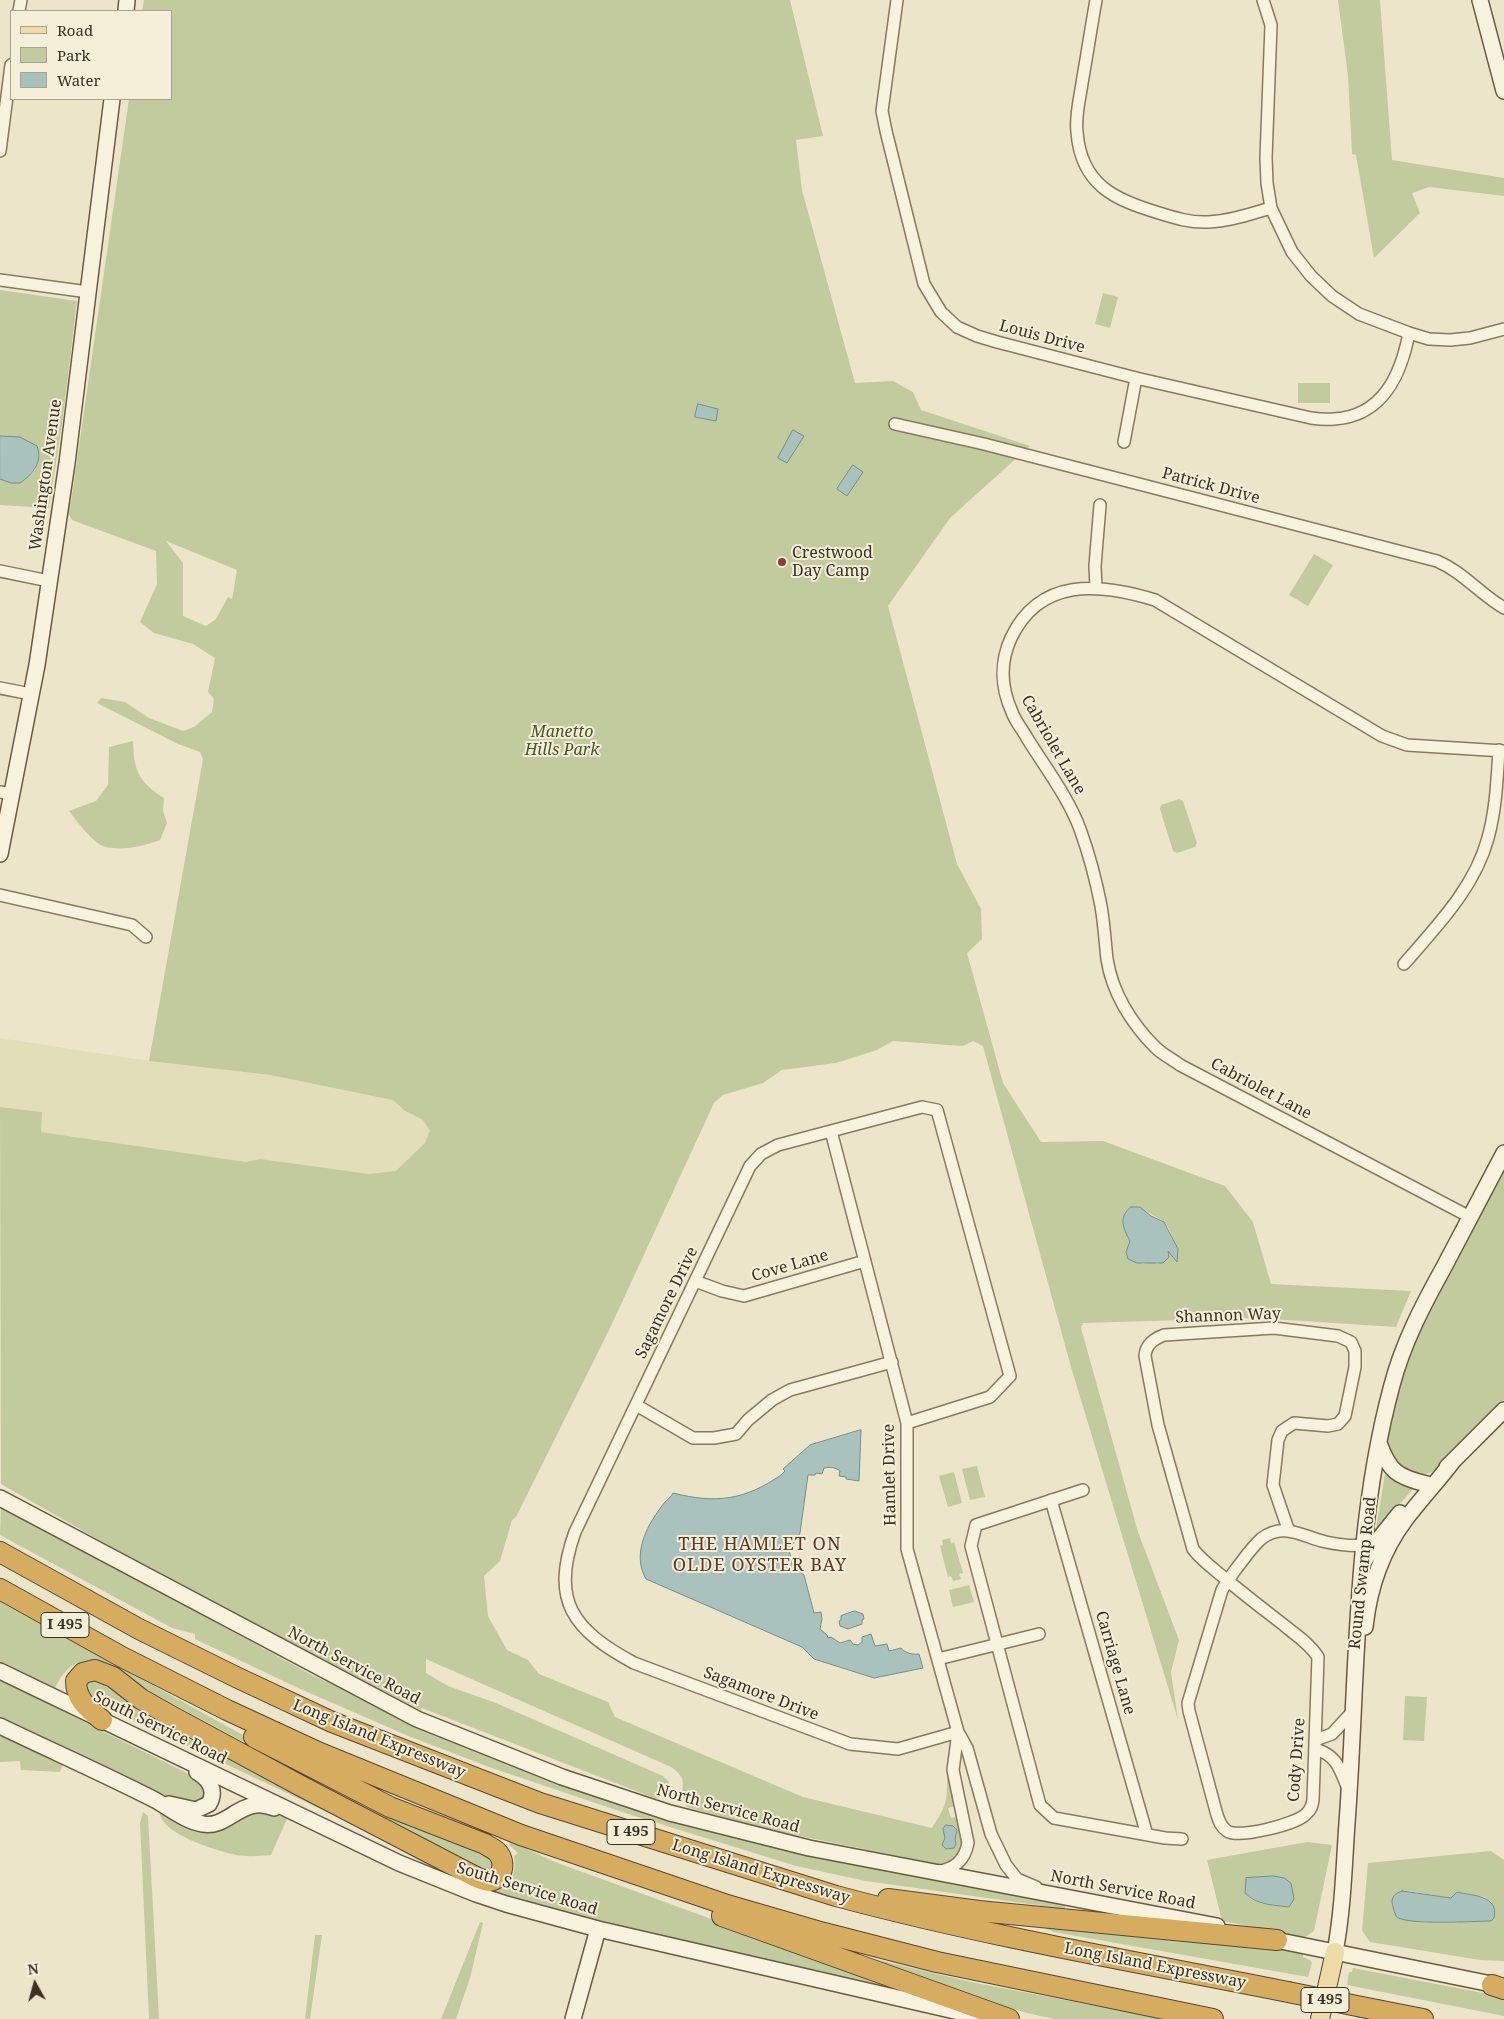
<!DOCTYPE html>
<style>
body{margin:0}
#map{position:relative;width:1504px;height:2019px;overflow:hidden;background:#ede5ca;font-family:"Noto Serif",serif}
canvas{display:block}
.legend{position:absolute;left:10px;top:10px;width:162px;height:90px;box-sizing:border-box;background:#f5efda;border:1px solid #aba390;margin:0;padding:6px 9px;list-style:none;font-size:15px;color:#3b3022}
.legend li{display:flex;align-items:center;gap:10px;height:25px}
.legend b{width:25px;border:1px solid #aba390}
.north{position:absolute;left:10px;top:1959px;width:50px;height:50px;-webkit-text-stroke:4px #f5efda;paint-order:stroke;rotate:353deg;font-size:14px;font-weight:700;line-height:20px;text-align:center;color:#3b3022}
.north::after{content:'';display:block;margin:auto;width:18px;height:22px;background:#3b3022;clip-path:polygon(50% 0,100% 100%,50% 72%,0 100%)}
</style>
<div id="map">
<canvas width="1504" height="2019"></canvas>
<ul class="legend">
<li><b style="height:6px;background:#eddca5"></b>Road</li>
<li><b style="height:14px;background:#c2cb9e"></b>Park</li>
<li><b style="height:14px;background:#aac2bd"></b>Water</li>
</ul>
<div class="north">N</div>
</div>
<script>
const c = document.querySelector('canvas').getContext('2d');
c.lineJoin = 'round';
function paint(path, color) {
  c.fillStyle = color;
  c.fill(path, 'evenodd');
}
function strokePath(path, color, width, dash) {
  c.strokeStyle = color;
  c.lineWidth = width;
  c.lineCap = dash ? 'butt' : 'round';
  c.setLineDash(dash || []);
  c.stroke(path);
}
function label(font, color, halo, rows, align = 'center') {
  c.font = font + ' "Noto Serif",serif';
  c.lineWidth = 4;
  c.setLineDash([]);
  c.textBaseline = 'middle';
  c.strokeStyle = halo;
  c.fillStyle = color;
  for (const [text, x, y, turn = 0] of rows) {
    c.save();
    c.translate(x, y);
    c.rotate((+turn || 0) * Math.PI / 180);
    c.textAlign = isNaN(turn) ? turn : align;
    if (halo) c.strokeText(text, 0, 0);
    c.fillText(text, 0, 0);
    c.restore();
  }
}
const farmland = new Path2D(`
 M 0,1038 L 149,1061 L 270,1075 L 606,1142 L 399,1185 L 41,1132 L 41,1112 L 0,1107 Z`);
const green = new Path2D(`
 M 144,0 L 790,0 L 823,136 L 796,140 L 802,190 L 855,383 L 893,381 L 913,392 L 921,410 L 1030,446 L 950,518 L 888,606 L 957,864 L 981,909 L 982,939 L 967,953 L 1003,1083 L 1041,1142 L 1103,1141 L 1225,1186 L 1253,1222 L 1271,1284 L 1411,1291 L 1396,1327 L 1256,1318 L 1083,1323 L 1081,1328 L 1138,1532 L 1179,1640 L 1171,1672 L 1178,1720 L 1071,1367 L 983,1046 L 973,1041 L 963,1046 L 893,1041 L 877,1050 L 836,1063 L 782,1070 L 763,1083 L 723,1095 L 714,1103 L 611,1326 L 516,1517 L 512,1520 L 500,1561 L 484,1576 L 488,1616 L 507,1650 L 528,1660 L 539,1674 L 608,1702 L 615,1717 L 803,1797 L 932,1828 C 948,1803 947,1801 947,1772 L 955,1806 L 948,1808 L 951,1818 L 957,1817 L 965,1844 C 957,1857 953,1863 937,1864 L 766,1829 L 687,1807 C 674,1791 694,1782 671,1767 L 426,1659 L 426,1673 L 448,1686 L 496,1703 L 663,1776 L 669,1782 C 670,1794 666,1798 654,1798 L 422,1708 L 421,1710 L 369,1684 L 115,1549 L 1,1484 L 0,1107 L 42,1112 L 41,1132 L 246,1162 L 260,1159 L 369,1174 L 396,1171 L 425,1143 L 430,1131 L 423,1120 L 404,1110 L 393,1100 L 270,1075 L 149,1061 L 203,759 L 200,752 L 178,744 L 97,703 L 101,698 L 125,702 L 149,718 L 183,731 L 194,727 L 212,712 L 214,699 L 208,692 L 215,658 L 193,644 L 154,633 L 140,622 L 157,584 L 156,551 L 72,520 L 68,513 L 67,505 L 71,502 L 129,99 L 171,99 L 171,11 L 142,11 ZM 166,541 L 237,570 L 232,599 L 228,597 L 216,619 L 206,626 L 183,616 L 183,563 ZM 1140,1207 C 1145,1211 1161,1219 1164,1222 C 1174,1233 1175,1248 1177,1261 L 1168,1250 L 1158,1264 L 1153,1262 L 1142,1264 L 1126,1252 L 1130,1245 Z
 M 1338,0 L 1380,0 L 1392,160 L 1504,178 L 1504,196 L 1429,187 L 1412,193 L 1420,213 L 1374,258 L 1356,155 L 1352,154 L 1348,76 Z
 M 0,290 L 77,301 L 63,417 L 49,508 L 0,505 L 0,479 L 11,483 L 20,483 L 36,469 L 20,437 L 0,436 Z
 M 1103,293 L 1118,297 L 1110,328 L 1095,324 Z
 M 1298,383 L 1330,383 L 1330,403 L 1298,403 Z
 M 1314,554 L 1333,565 L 1308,606 L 1289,595 Z
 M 133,741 C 134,771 138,781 164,798 L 163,811 L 167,823 L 160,840 C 143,846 124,851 106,847 C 93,844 77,821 69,811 L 96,801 L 108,785 L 109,747 Z
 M 1179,799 L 1183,801 L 1197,843 L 1195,847 L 1177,853 L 1173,851 L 1160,809 L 1161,805 Z
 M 1504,1170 L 1504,1400 L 1441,1466 C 1419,1482 1413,1473 1392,1462 L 1386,1442 L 1411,1345 Z
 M 977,1466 L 985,1497 L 970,1500 L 962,1469 Z
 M 1387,1471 L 1413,1487 L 1412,1490 L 1375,1533 L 1374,1529 L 1376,1528 L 1385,1474 Z
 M 954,1472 L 962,1503 L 948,1507 L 939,1476 Z
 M 1,1505 L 310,1674 L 489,1756 L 624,1805 L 724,1834 L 1065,1906 L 1065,1909 L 866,1881 L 796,1866 L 625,1813 L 489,1767 L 406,1735 L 296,1687 L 195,1639 L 195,1634 L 172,1628 L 0,1535 Z
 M 950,1538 L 951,1543 L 954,1542 L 963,1573 L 959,1574 L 961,1579 L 953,1581 L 951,1576 L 948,1577 L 940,1546 L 943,1545 L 942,1540 Z
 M 969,1585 L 974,1602 L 953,1607 L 949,1590 Z
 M 0,1601 L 330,1783 L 493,1854 L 493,1868 L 487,1870 L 477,1869 L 394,1822 L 100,1665 C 95,1664 89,1662 84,1662 C 70,1662 59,1678 55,1689 L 0,1662 Z
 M 95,1675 L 502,1886 C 514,1878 516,1871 514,1856 L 518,1853 L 509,1845 L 510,1841 L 555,1862 L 928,1998 L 588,1920 L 514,1901 L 428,1866 L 371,1833 L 131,1719 C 116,1711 91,1703 85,1685 Z
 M 0,1678 L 41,1696 L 60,1710 L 199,1779 C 204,1785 206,1791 203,1799 L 197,1802 L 183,1803 L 136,1784 L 0,1717 Z
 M 1405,1696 L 1427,1697 L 1424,1741 L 1403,1740 Z
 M 0,1733 L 63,1764 L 60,1772 L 21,1770 L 20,1761 L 0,1762 Z
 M 160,1810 L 201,1828 L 241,1813 L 270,1811 L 287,1819 L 271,1855 C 260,1856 247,1857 236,1855 C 218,1851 156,1833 160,1810 Z
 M 143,1812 L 148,1816 L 159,2019 L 149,2019 L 140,1823 Z
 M 1307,1842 L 1332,1845 L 1314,1931 L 1305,1937 L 1222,1921 L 1207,1860 ZM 1274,1876 L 1284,1878 L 1291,1883 L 1289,1907 C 1273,1905 1255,1906 1245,1893 Z
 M 1491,1851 L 1504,1860 L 1504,1961 L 1480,1960 L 1370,1942 L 1362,1931 L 1368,1863 ZM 1408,1891 L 1451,1898 L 1457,1892 L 1484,1897 L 1492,1902 L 1491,1921 C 1468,1921 1414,1927 1396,1916 L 1395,1911 Z
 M 480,1922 L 483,1923 L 470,1978 L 456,2019 L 441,2019 Z
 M 1048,1925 L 1269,1946 L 1303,1954 L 1303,1957 L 1310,1960 L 1312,1963 L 1308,1977 L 1054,1932 L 1045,1928 Z
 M 315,1935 L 322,1935 L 310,2019 L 305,2019 Z
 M 841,1951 L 971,1982 L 1164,2019 L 1054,2019 C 981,2004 911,1976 841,1951 Z
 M 1353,1968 L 1504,1997 L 1504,2016 L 1347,1985 L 1349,1972 L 1352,1972 Z`);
const water = new Path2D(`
 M 698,404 L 718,409 L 716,421 L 695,417 Z
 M 793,430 L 804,436 L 787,463 L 778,458 Z
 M 0,436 L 20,437 L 37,446 C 43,462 33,474 20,483 L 11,483 L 0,479 Z
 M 853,465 L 863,472 L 847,496 L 837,489 Z
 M 1131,1207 L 1140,1207 L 1151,1216 L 1164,1222 L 1178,1249 L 1177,1262 L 1168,1251 L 1169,1257 L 1163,1263 L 1137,1263 L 1128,1259 L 1126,1252 L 1130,1241 C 1123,1228 1118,1217 1131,1207 Z
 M 861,1430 L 859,1481 L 846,1479 L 846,1477 L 839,1476 L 840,1471 C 835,1467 830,1467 824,1468 L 822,1474 L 816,1473 L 815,1475 L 808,1475 L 800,1533 L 798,1537 L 793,1538 L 794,1542 L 789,1550 L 793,1567 L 804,1575 L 814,1613 L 821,1612 L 822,1619 L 820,1629 L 827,1635 L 828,1638 L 831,1637 L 840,1643 L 850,1640 L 853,1644 L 858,1645 L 862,1642 L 862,1637 L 871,1634 L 875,1646 L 887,1644 L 889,1651 L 901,1648 C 905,1653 913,1655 919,1654 L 923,1668 L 874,1678 L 814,1659 L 802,1647 L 646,1579 C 631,1553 648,1523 665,1502 C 668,1499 671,1497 673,1493 C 716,1504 745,1500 781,1475 L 785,1471 L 783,1469 L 810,1445 Z
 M 855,1611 L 863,1614 L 864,1619 L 862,1620 L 862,1624 L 848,1629 L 840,1626 L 839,1621 L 841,1620 L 841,1616 Z
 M 946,1825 L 953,1826 L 957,1830 L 955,1839 L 956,1844 L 954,1848 L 946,1849 L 942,1845 L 945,1838 L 943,1829 Z
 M 1274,1876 L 1284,1878 L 1291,1883 L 1294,1899 L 1289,1907 C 1273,1905 1256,1905 1245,1893 L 1246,1878 Z
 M 1402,1891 L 1451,1898 L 1457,1892 C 1473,1896 1499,1895 1494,1918 L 1491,1921 C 1477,1921 1403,1926 1396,1916 C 1395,1914 1392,1904 1392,1902 C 1392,1895 1397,1893 1402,1891 Z`);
const street = new Path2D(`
 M 897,0 L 882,111 L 886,131 L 924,284 L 941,312 L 957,327 L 977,336 L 997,342 L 1136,378 L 1311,418 C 1318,419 1326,420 1334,419 C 1383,416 1401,375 1409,333
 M 1096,0 C 1091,28 1087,55 1082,83 C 1080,98 1075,116 1077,132 C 1081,185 1115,200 1159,213 C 1175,218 1191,223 1208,222 C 1230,221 1250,214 1271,208
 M 1263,0 L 1271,25 L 1266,158 L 1267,183 L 1271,208 L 1292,252 L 1311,276 L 1332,296 L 1359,314 L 1409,333 L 1429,339 L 1450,340 L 1470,338 L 1504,329
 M 19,11 L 21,0
 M 0,151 L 11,65
 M 0,280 L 88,292
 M 895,424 L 984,444 L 1437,561 C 1463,572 1480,594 1504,608
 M 1124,442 L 1136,378
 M 0,571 L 49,581
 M 1096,588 L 1095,566 L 1100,505
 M 0,688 L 31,694
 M 0,792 L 12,794
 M 0,895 L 132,925 L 146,937
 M 1404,964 C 1437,926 1475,887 1488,838 C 1496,809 1497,780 1499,750
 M 831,1131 L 907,1423 L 907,1549 L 958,1732 L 967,1748 L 991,1834 L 1006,1865 L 1017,1879 L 1036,1887
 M 1470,1217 L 1180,1065 C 1172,1059 1162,1054 1155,1047 C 1131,1023 1112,992 1107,959 C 1105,941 1104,923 1101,906 C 1096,880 1089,854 1080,829 C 1068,797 1045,767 1027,738 C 1022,729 1015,721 1012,712 C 1001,688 1000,662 1011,638 C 1040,577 1099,583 1155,600 L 1382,736 L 1407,745 L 1504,751
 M 695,1281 L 722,1291 L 744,1296 L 865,1261
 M 636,1405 L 693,1438 L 714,1438 L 736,1434 L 748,1420 L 772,1400 L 790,1390 L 892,1362
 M 907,1423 L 990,1397 L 1010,1376 L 937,1110 L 922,1107 L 778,1145 L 761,1154 L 750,1166 L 575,1532 C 550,1601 573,1630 634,1663 L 850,1744 L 898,1749 L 958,1732
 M 1083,1490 L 976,1525 L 971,1546 L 1040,1805 L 1054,1818 L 1165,1838 L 1182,1839
 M 1051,1500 L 1147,1835
 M 1288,1529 L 1273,1485 L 1278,1440 L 1282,1431 L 1294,1423 L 1328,1426 L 1338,1424 L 1345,1416 L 1355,1367 L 1355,1351 L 1351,1342 L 1338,1336 L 1274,1328 L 1164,1335 C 1154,1339 1146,1344 1145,1356 L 1158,1425 L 1193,1549 C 1202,1561 1215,1570 1227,1580 C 1246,1596 1266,1611 1285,1626 C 1297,1636 1310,1644 1318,1657 L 1313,1800 C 1312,1806 1311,1810 1306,1814 C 1297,1824 1238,1839 1227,1831 C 1221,1827 1219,1821 1217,1815 L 1189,1711 L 1188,1703 L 1222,1590 C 1226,1583 1231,1576 1236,1569 C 1244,1559 1251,1548 1261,1539 C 1283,1521 1303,1537 1326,1542 C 1340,1545 1358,1547 1372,1544
 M 938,1659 L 1039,1634
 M 1315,1740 L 1332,1734 L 1354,1710
 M 1315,1749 C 1337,1755 1340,1769 1348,1789
 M 937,1871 C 955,1870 965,1859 968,1843 L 953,1770 L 958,1732`);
const secondary = new Path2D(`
 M 1480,0 L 1504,91
 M 126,11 L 127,0
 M 0,854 L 37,665 L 67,463 L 112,99
 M 1379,1443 C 1389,1471 1397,1477 1427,1484
 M 1447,1467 L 1504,1410
 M 0,1498 L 417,1719 L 562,1777 L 670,1813 L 809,1848 L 1217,1926
 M 1363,1563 L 1375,1544 L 1400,1513
 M 1365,1627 C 1369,1589 1382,1551 1405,1520 C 1420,1500 1438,1481 1453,1461
 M 0,1671 L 399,1863 L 476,1894 L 506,1904 L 598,1929 L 981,2017
 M 0,1726 C 52,1751 104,1774 155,1800 C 171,1809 185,1821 203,1824 C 223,1828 236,1807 256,1805 C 262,1804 268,1806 274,1808
 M 169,1804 L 196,1810 L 209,1804 C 217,1790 209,1779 197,1772
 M 1266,1938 L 1501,1986
 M 1335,1952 C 1343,1910 1344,1866 1347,1823 C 1358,1676 1353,1529 1392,1385 C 1403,1343 1423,1305 1444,1267 C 1464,1229 1484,1191 1504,1153
 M 573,2019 L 598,1929`);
const primary = new Path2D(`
 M 1320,2019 L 1335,1952`);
const highway = new Path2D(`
 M 0,1552 L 139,1629 L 236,1677 L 332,1722 L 540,1803 L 836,1896 C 985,1936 1137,1962 1288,1992
 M 0,1589 L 122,1657 L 227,1710 L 320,1753 L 521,1835 L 724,1904 L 824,1933 L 937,1962 L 1213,2019
 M 102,1720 C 88,1708 76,1700 76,1681 L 83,1673 L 95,1670 L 113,1677 L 141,1699 L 173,1717 L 301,1786 L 474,1876 C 478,1878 485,1881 489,1881 C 503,1880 506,1862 498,1853 C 495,1849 489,1847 485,1844 L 390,1807 L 254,1737
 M 888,1899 L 979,1911 L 1277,1940
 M 722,1916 L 1009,2019
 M 1492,1985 L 1504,1989
 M 1362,2007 L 1423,2019`);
const highwayBridge = new Path2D(`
 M 1288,1992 L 1362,2007`);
const markers = [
 [782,562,5,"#963932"]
];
const shields = [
 [65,1625,48],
 [631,1832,48],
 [1325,2000,48]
];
const shieldNames = [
 ["I 495",65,1625],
 ["I 495",631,1832],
 ["I 495",1325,2000]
];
const streetNames = [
 ["Louis Drive",1042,337,15],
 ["Washington Avenue",46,475,-82],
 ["Patrick Drive",1211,486,15],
 ["Cabriolet Lane",1053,745,60],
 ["Cabriolet Lane",1261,1089,28],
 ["Cove Lane",790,1266,-16],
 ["Sagamore Drive",667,1303,-64],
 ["Shannon Way",1228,1316,-2],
 ["Hamlet Drive",890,1475,-91],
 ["Round Swamp Road",1363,1573,-84],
 ["Carriage Lane",1115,1663,74],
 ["North Service Road",354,1666,28],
 ["Sagamore Drive",761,1694,21],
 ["South Service Road",160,1728,26],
 ["Long Island Expressway",379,1739,22],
 ["Cody Drive",1297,1760,-86],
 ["North Service Road",728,1809,15],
 ["Long Island Expressway",761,1872,17],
 ["South Service Road",527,1889,17],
 ["North Service Road",1123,1890,11],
 ["Long Island Expressway",1155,1966,11]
];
const poiNames = [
 ["Crestwood",792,553],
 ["Day Camp",792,571]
];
const parkNames = [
 ["Manetto",562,732],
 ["Hills Park",562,750]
];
const neighbourhoodNames = [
 ["THE HAMLET ON",760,1545],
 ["OLDE OYSTER BAY",760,1566]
];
paint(farmland, '#e2dfb8');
paint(green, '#c2cb9e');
paint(water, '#aac2bd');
strokePath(water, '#71908b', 1);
strokePath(street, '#89795f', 14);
strokePath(secondary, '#6b5a42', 18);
strokePath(primary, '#584733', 20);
strokePath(highway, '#584733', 22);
strokePath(street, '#f8f2de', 11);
strokePath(secondary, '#f8f2de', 15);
strokePath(primary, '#eddca5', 18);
strokePath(highway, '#d6ac61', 20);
strokePath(highwayBridge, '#584733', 22, []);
strokePath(highwayBridge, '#d6ac61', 20);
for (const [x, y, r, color] of markers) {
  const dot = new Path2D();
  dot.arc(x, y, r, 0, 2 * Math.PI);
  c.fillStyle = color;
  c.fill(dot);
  strokePath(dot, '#f5efda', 2);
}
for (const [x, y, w] of shields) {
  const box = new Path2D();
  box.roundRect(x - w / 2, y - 12.5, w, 25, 4);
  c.fillStyle = '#f5efda';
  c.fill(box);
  strokePath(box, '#3b3022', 1);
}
label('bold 15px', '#3b3022', null, shieldNames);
label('16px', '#3b3022', '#f5efda', streetNames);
label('16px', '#3b3022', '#f5efda', poiNames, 'left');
label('italic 16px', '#475629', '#f5efda', parkNames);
c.letterSpacing = '1px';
label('18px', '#653623', '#f5efda', neighbourhoodNames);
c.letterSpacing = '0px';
</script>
